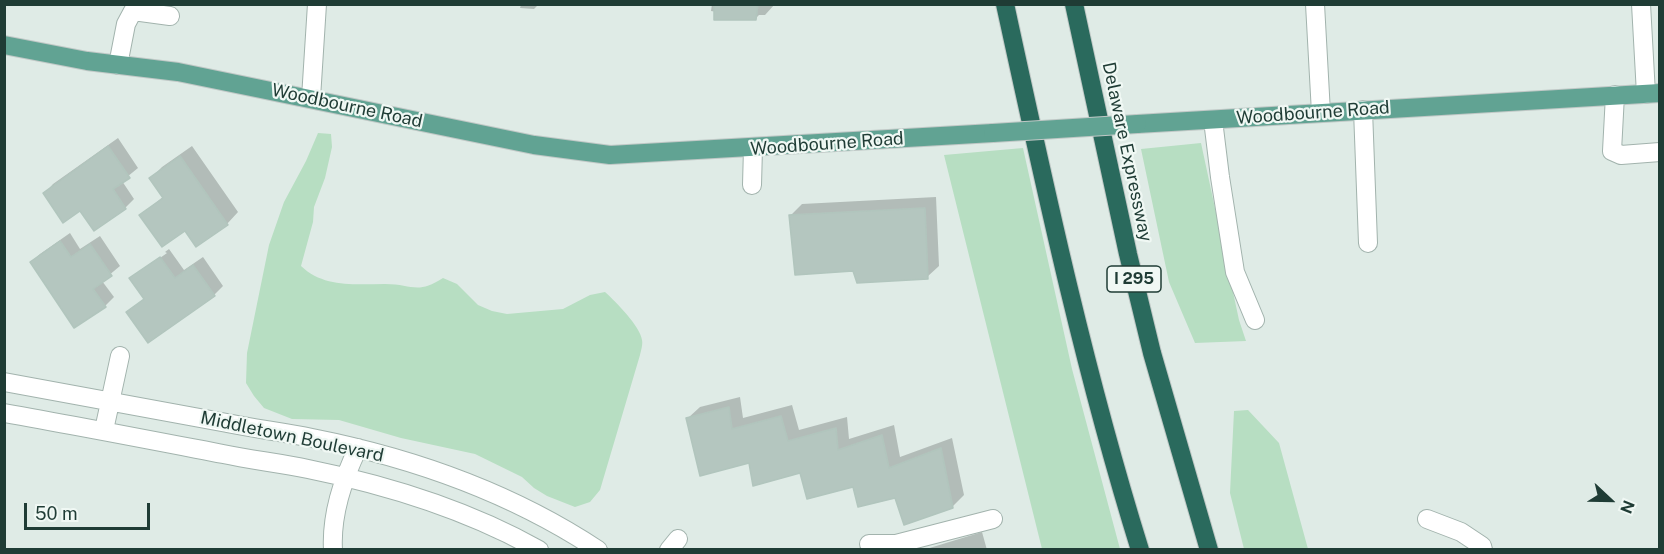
<!DOCTYPE html>
<style>
body{margin:0}
#map{position:relative;width:1664px;height:554px;overflow:hidden;background:#dfebe6;font-family:"Public Sans",sans-serif}
canvas{display:block}
.frame{position:absolute;inset:0;border:6px solid #1f3c35;pointer-events:none}
.north{position:absolute;left:1580px;top:470px;width:60px;height:60px;-webkit-text-stroke:4px #f0f8f4;paint-order:stroke;rotate:112deg;font-size:16px;font-weight:700;line-height:24px;text-align:center;color:#1f3c35}
.north::after{content:'';display:block;margin:auto;width:21px;height:27px;background:#1f3c35;clip-path:polygon(50% 0,100% 100%,50% 72%,0 100%)}
.scale{position:absolute;left:24px;top:503px;width:126px;height:27px;box-sizing:border-box;border:3px solid #1f3c35;border-top:0;padding-left:8px;font-size:18px;line-height:21px;white-space:nowrap;color:#1f3c35;-webkit-text-stroke:4px #f0f8f4;paint-order:stroke}
</style>
<div id="map">
<canvas width="1664" height="554"></canvas>
<div class="frame"></div>
<div class="north">N</div>
<div class="scale">50 m</div>
</div>
<script>
const c = document.querySelector('canvas').getContext('2d');
c.lineJoin = 'round';
function paint(path, color) {
  c.fillStyle = color;
  c.fill(path, 'evenodd');
}
function strokePath(path, color, width, dash) {
  c.strokeStyle = color;
  c.lineWidth = width;
  c.lineCap = dash ? 'butt' : 'round';
  c.setLineDash(dash || []);
  c.stroke(path);
}
function label(font, color, halo, rows, align = 'center') {
  c.font = font + ' "Public Sans",sans-serif';
  c.lineWidth = 4.5;
  c.setLineDash([]);
  c.textBaseline = 'middle';
  c.strokeStyle = halo;
  c.fillStyle = color;
  for (const [text, x, y, turn = 0] of rows) {
    c.save();
    c.translate(x, y);
    c.rotate((+turn || 0) * Math.PI / 180);
    c.textAlign = isNaN(turn) ? turn : align;
    if (halo) c.strokeText(text, 0, 0);
    c.fillText(text, 0, 0);
    c.restore();
  }
}
const green = new Path2D(`
 M 318,133 L 331,134 L 332,147 L 325,178 L 314,207 L 313,222 L 301,266 C 324,288 355,284 385,284 C 412,284 417,295 443,278 L 457,284 L 478,305 L 492,311 L 507,314 L 563,309 L 590,295 L 605,292 C 616,302 640,326 642,340 C 643,344 641,351 640,355 L 600,490 L 590,502 L 575,507 L 547,496 L 534,488 L 522,477 L 475,454 L 401,438 L 339,420 L 292,419 L 264,408 L 254,396 L 246,383 L 247,353 L 269,245 L 284,202 L 306,161 Z
 M 1201,143 L 1239,320 L 1246,341 L 1195,343 L 1169,282 L 1141,149 Z
 M 1023,148 L 1072,369 L 1120,549 L 1042,549 L 944,155 Z
 M 1248,410 L 1279,443 L 1308,549 L 1244,549 L 1230,493 L 1234,411 Z`);
const shadow = new Path2D(`
 M 517,4 L 550,4 L 548,6 L 538,5 L 534,9 L 520,8 L 521,5 Z
 M 712,4 L 775,4 L 765,15 L 759,15 L 755,19 L 711,11 Z
 M 118,138 L 138,168 L 122,181 L 134,199 L 125,208 L 94,229 L 81,209 L 45,193 L 53,184 Z
 M 192,146 L 238,212 L 227,224 L 185,229 L 141,215 L 164,196 L 151,178 L 162,167 Z
 M 936,197 L 939,266 L 927,277 L 854,269 L 790,216 L 802,204 Z
 M 70,233 L 80,249 L 100,236 L 120,266 L 102,281 L 114,297 L 105,306 L 31,262 L 40,254 Z
 M 169,249 L 184,270 L 203,257 L 223,286 L 214,295 L 148,341 L 128,313 L 145,298 L 131,278 L 139,271 L 139,273 L 167,253 L 165,252 Z
 M 740,397 L 743,418 L 792,405 L 799,430 L 847,417 L 849,439 L 894,425 L 900,457 L 952,438 L 964,495 L 952,507 L 896,497 L 801,471 L 750,462 L 688,418 L 700,407 Z
 M 982,532 L 987,550 L 923,550 Z`);
const building = new Path2D(`
 M 714,4 L 758,4 L 756,20 L 714,20 Z
 M 108,146 L 130,178 L 113,189 L 126,209 L 94,231 L 80,211 L 63,223 L 43,193 Z
 M 180,156 L 228,225 L 196,247 L 185,231 L 162,247 L 139,215 L 163,198 L 149,178 Z
 M 925,208 L 928,279 L 857,283 L 853,271 L 795,275 L 789,215 Z
 M 60,241 L 71,257 L 90,244 L 112,276 L 93,289 L 106,307 L 74,328 L 30,262 Z
 M 160,257 L 175,278 L 193,265 L 215,296 L 148,343 L 126,312 L 144,299 L 129,278 Z
 M 729,407 L 732,429 L 781,416 L 788,441 L 836,428 L 838,450 L 882,435 L 889,468 L 941,448 L 953,508 L 904,525 L 895,498 L 858,507 L 853,487 L 807,499 L 800,473 L 753,486 L 749,463 L 700,476 L 686,418 Z`);
const minor = new Path2D(`
 M 1315,4 L 1321,113
 M 1641,4 L 1646,94
 M 118,65 L 126,24 L 133,11 L 170,16
 M 1615,95 L 1612,151 L 1621,155 L 1660,152
 M 311,98 L 317,4
 M 1363,110 L 1368,243
 M 1213,120 L 1220,177 L 1235,272 L 1255,320
 M 752,185 L 753,148
 M 4,382 C 79,396 153,410 227,423 C 256,429 284,432 312,438 C 413,458 512,493 598,550
 M 4,413 C 78,426 150,440 223,454 C 251,460 280,463 308,469 C 387,485 468,510 539,550
 M 104,430 L 120,356
 M 1427,519 L 1461,532 L 1482,546 L 1483,550
 M 869,544 L 896,544 L 993,519
 M 333,550 C 331,515 343,479 358,448
 M 669,550 L 678,539`);
const major = new Path2D(`
 M 4,45 L 87,61 L 178,72 L 534,145 L 610,155 L 993,133
 M 1137,124 L 1660,93`);
const highway = new Path2D(`
 M 1005,4 C 1045,188 1084,370 1140,550
 M 1074,4 L 1128,254 L 1152,353 L 1209,550`);
const majorBridge = new Path2D(`
 M 993,133 L 1137,124`);
const shields = [
 [1134,279,54]
];
const shieldNames = [
 ["I 295",1134,279]
];
const streetNames = [
 ["Woodbourne Road",347,106,12],
 ["Woodbourne Road",1313,113,-4],
 ["Woodbourne Road",827,144,-4],
 ["Delaware Expressway",1127,152,78],
 ["Middletown Boulevard",292,437,12]
];
paint(green, '#b7dec2');
paint(shadow, '#0003');
paint(building, '#b4c6bf');
strokePath(building, '#b1c5bd', 1.5);
strokePath(minor, '#a2b3ad', 20);
strokePath(major, '#c0c8c6', 20);
strokePath(highway, '#c0c8c6', 20);
strokePath(minor, '#fff', 18);
strokePath(major, '#61a393', 18);
strokePath(highway, '#2a6a5d', 18);
strokePath(majorBridge, '#c0c8c6', 20, []);
strokePath(majorBridge, '#61a393', 18);
for (const [x, y, w] of shields) {
  const box = new Path2D();
  box.roundRect(x - w / 2, y - 13, w, 26, 4.5);
  c.fillStyle = '#f0f8f4';
  c.fill(box);
  strokePath(box, '#1f3c35', 1.5);
}
label('bold 16px', '#1f3c35', null, shieldNames);
label('18px', '#1f3c35', '#f0f8f4', streetNames);
</script>
